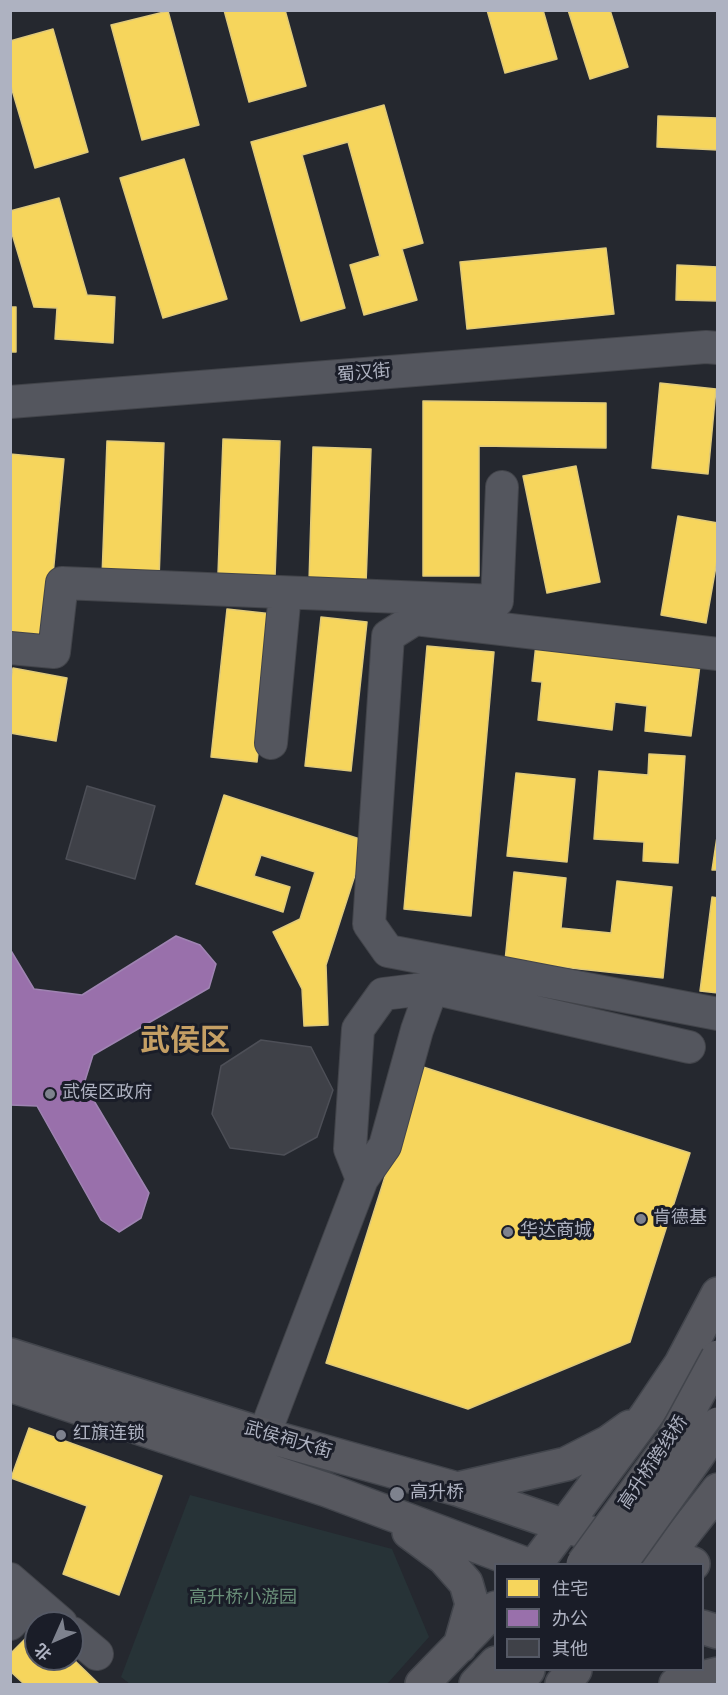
<!DOCTYPE html>
<meta charset="utf-8">
<style>
body{margin:0}
#map{position:relative;width:728px;height:1695px;overflow:hidden;background:#25282f;font-family:"Titillium Web","Noto Sans SC",sans-serif}
canvas{display:block}
.frame{position:absolute;inset:0;border:12px solid #aeb2c1;pointer-events:none}
.legend{position:absolute;left:494px;top:1563px;width:210px;height:108px;box-sizing:border-box;background:#1a1d28;border:2px solid #555965;margin:0;padding:8px 10px;list-style:none;font-size:18px;color:#aeb2c1}
.legend li{display:flex;align-items:center;gap:12px;height:30px}
.legend b{width:30px;border:2px solid #555965}
.north{position:absolute;left:24px;top:1611px;width:60px;height:60px;box-sizing:border-box;background:#1a1d28;border:2px solid #555965;border-radius:50%;rotate:225deg;font-size:16px;font-weight:700;line-height:24px;text-align:center;color:#aeb2c1}
.north::after{content:'';display:block;margin:auto;width:21px;height:27px;background:#7e828e;clip-path:polygon(50% 0,100% 100%,50% 72%,0 100%)}
</style>
<div id="map">
<canvas width="728" height="1695"></canvas>
<div class="frame"></div>
<ul class="legend">
<li><b style="height:16px;background:#f6d55c"></b>住宅</li>
<li><b style="height:16px;background:#9970ab"></b>办公</li>
<li><b style="height:16px;background:#3f4148"></b>其他</li>
</ul>
<div class="north">北</div>
</div>
<script>
const c = document.querySelector('canvas').getContext('2d');
c.lineJoin = 'round';
function paint(path, color) {
  c.fillStyle = color;
  c.fill(path, 'evenodd');
}
function strokePath(path, color, width, dash) {
  c.strokeStyle = color;
  c.lineWidth = width;
  c.lineCap = dash ? 'butt' : 'round';
  c.setLineDash(dash || []);
  c.stroke(path);
}
function label(font, color, halo, rows, align = 'center') {
  c.font = font + ' "Titillium Web","Noto Sans SC",sans-serif';
  c.lineWidth = 6;
  c.setLineDash([]);
  c.textBaseline = 'middle';
  c.strokeStyle = halo;
  c.fillStyle = color;
  for (const [text, x, y, turn = 0] of rows) {
    c.save();
    c.translate(x, y);
    c.rotate((+turn || 0) * Math.PI / 180);
    c.textAlign = isNaN(turn) ? turn : align;
    if (halo) c.strokeText(text, 0, 0);
    c.fillText(text, 0, 0);
    c.restore();
  }
}
const green = new Path2D(`
 M 190,1495 L 392,1549 L 429,1637 L 387,1684 L 130,1684 L 121,1677 Z`);
const homes = new Path2D(`
 M 224,10 L 285,10 L 306,86 L 249,102 Z
 M 487,10 L 543,10 L 557,59 L 505,73 Z
 M 568,10 L 610,10 L 628,67 L 590,79 Z
 M 168,11 L 199,125 L 142,140 L 111,25 Z
 M 53,29 L 88,152 L 35,168 L 10,83 L 10,41 Z
 M 384,105 L 423,243 L 402,249 L 417,300 L 364,315 L 350,265 L 380,256 L 348,142 L 302,155 L 345,308 L 301,321 L 251,142 Z
 M 658,116 L 718,118 L 718,150 L 657,147 Z
 M 184,159 L 227,299 L 163,318 L 120,178 Z
 M 59,198 L 87,295 L 115,297 L 113,343 L 55,339 L 57,308 L 34,307 L 10,227 L 10,211 Z
 M 606,248 L 614,314 L 467,329 L 460,262 Z
 M 677,265 L 718,267 L 718,301 L 676,300 Z
 M 10,307 L 16,307 L 16,352 L 10,352 Z
 M 660,383 L 716,389 L 708,474 L 652,468 Z
 M 423,401 L 606,403 L 606,448 L 479,446 L 479,576 L 423,576 Z
 M 223,439 L 280,441 L 275,577 L 218,574 Z
 M 107,441 L 164,443 L 159,579 L 102,577 Z
 M 313,447 L 371,449 L 366,584 L 309,582 Z
 M 10,454 L 64,459 L 47,638 L 10,635 Z
 M 576,466 L 600,582 L 547,593 L 523,476 Z
 M 678,516 L 718,523 L 718,555 L 706,623 L 661,615 Z
 M 227,609 L 273,614 L 257,762 L 211,757 Z
 M 321,617 L 367,622 L 351,771 L 305,766 Z
 M 536,644 L 700,665 L 691,736 L 645,731 L 647,706 L 615,702 L 612,730 L 538,720 L 542,682 L 532,681 Z
 M 427,646 L 494,652 L 471,916 L 404,909 Z
 M 13,668 L 67,678 L 56,741 L 10,733 L 10,683 Z
 M 649,754 L 685,756 L 678,863 L 643,861 L 644,842 L 594,839 L 599,771 L 648,775 Z
 M 516,773 L 575,779 L 567,862 L 507,856 Z
 M 224,795 L 366,841 L 326,965 L 328,1025 L 304,1026 L 302,989 L 273,932 L 300,919 L 315,872 L 261,855 L 254,876 L 290,887 L 283,912 L 196,884 Z
 M 718,830 L 718,870 L 712,870 Z
 M 514,872 L 566,878 L 561,928 L 611,933 L 617,881 L 672,887 L 663,978 L 505,961 Z
 M 712,897 L 718,898 L 718,993 L 700,991 Z
 M 420,1066 L 690,1153 L 630,1342 L 468,1409 L 326,1363 Z
 M 29,1428 L 162,1476 L 119,1595 L 63,1574 L 87,1506 L 11,1478 Z
 M 36,1628 L 36,1659 L 72,1658 L 99,1684 L 24,1684 L 10,1671 L 10,1654 Z`);
const offices = new Path2D(`
 M 176,936 L 200,945 L 216,964 L 209,988 L 93,1055 L 84,1084 L 149,1193 L 141,1218 L 119,1232 L 101,1220 L 37,1106 L 10,1105 L 10,949 L 34,989 L 82,995 Z`);
const building = new Path2D(`
 M 87,786 L 155,806 L 135,879 L 66,859 Z
 M 261,1040 L 311,1047 L 333,1090 L 317,1137 L 284,1155 L 230,1148 L 212,1114 L 221,1066 Z`);
const minor = new Path2D(`
 M 10,402 L 706,347 L 718,348
 M 10,648 L 54,652 L 62,583 L 497,601 L 502,487
 M 718,654 L 415,619 L 388,636 L 369,924 L 388,951 L 718,1014
 M 271,743 L 285,593
 M 362,1179 L 385,1146 L 417,1030 L 432,988
 M 264,1435 L 362,1179 L 350,1149 L 358,1029 L 383,994 L 432,988 L 689,1047
 M 10,1579 L 61,1623
 M 10,1624 L 34,1600
 M 72,1633 L 97,1654`);
const major = new Path2D(`
 M 10,1355 L 264,1435 L 457,1489 L 565,1526 L 668,1555 L 693,1564
 M 10,1385 L 327,1490 L 525,1564
 M 457,1489 L 566,1464 L 609,1442 L 630,1427
 M 409,1532 L 444,1558 L 466,1583 L 472,1604 L 460,1646
 M 536,1564 L 646,1416 L 681,1364 L 718,1294
 M 660,1564 L 718,1490
 M 702,1627 L 718,1632
 M 422,1684 L 496,1608
 M 476,1684 L 496,1663
 M 514,1684 L 528,1670
 M 562,1684 L 575,1670
 M 676,1684 L 718,1674`);
const majorBridge = new Path2D(`
 M 583,1564 L 673,1440 L 718,1357
 M 620,1564 L 698,1455 L 718,1424`);
const markers = [
 [50,1094,6,"#7e828e"],
 [641,1219,6,"#7e828e"],
 [508,1232,6,"#7e828e"],
 [61,1435,6,"#7e828e"],
 [397,1494,8,"#7e828e"]
];
const streetNames = [
 ["蜀汉街",364,374,-5],
 ["武侯祠大街",288,1441,16],
 ["高升桥跨线桥",654,1463,-56]
];
const poiNames = [
 ["武侯区政府",62,1094],
 ["肯德基",653,1219],
 ["华达商城",520,1232],
 ["红旗连锁",73,1435],
 ["高升桥",410,1494]
];
const parkNames = [
 ["高升桥小游园",243,1599]
];
const townNames = [
 ["武侯区",185,1043]
];
paint(green, '#273337');
paint(homes, '#f6d55c');
strokePath(homes, '#e0ca7a', 1.5);
paint(offices, '#9970ab');
strokePath(offices, '#9f84b2', 1.5);
paint(building, '#3f4148');
strokePath(building, '#4d4f57', 1.5);
strokePath(minor, '#42444a', 34);
strokePath(major, '#42454c', 36);
strokePath(minor, '#54565e', 32);
strokePath(major, '#57585f', 33);
strokePath(majorBridge, '#42454c', 36, []);
strokePath(majorBridge, '#57585f', 33);
for (const [x, y, r, color] of markers) {
  const dot = new Path2D();
  dot.arc(x, y, r, 0, 2 * Math.PI);
  c.fillStyle = color;
  c.fill(dot);
  strokePath(dot, '#1a1d28', 2);
}
label('18px', '#aeb2c1', '#1a1d28', streetNames);
label('18px', '#aeb2c1', '#1a1d28', poiNames, 'left');
label('18px', '#698e78', '#1a1d28', parkNames);
label('bold 30px', '#c59f64', '#1a1d28', townNames);
</script>
